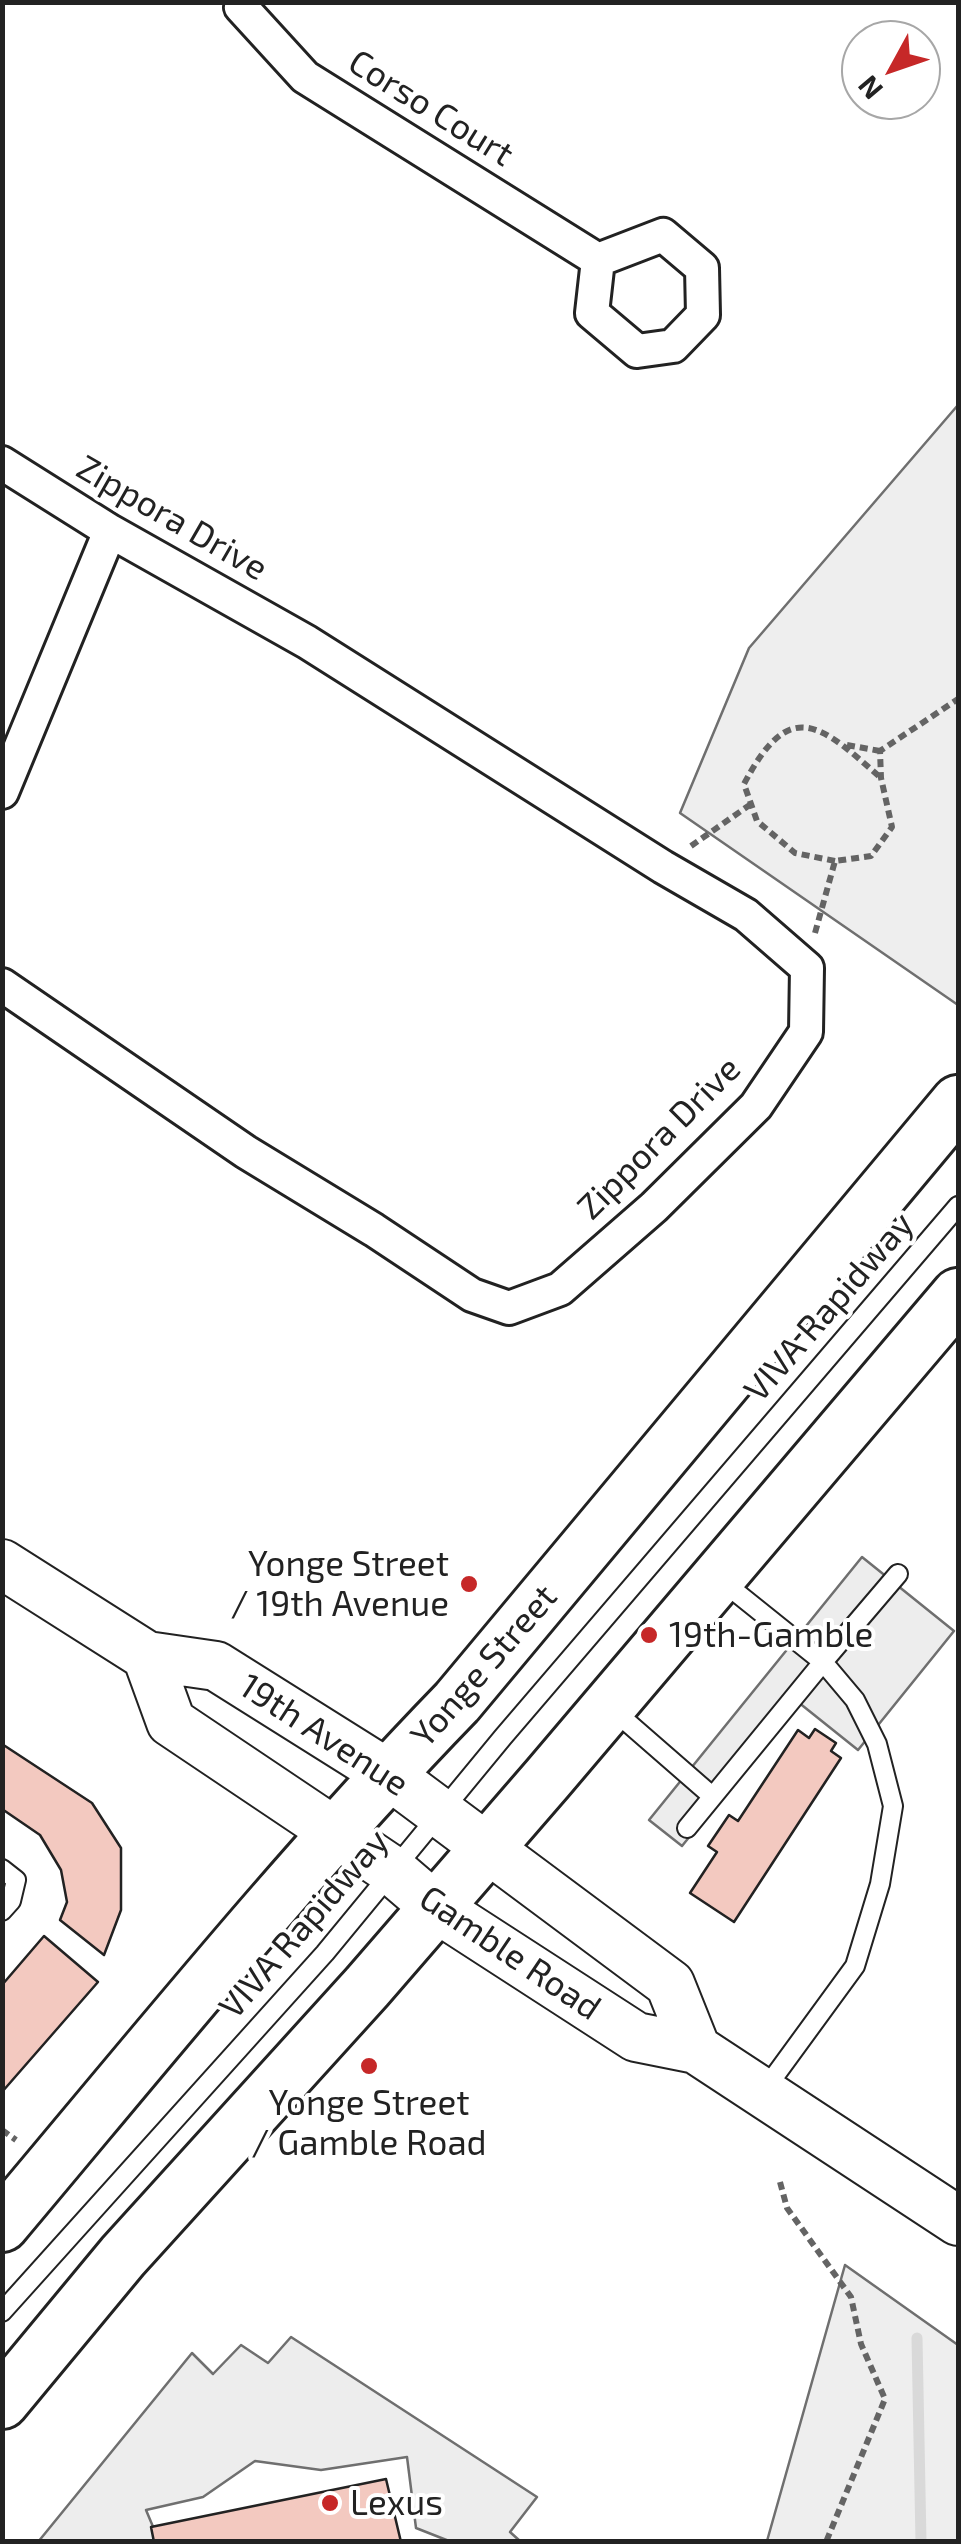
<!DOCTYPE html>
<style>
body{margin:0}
#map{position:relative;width:961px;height:2544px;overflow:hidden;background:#fff;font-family:"Exo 2",sans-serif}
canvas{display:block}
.frame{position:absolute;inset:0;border:5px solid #222;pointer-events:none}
.north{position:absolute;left:841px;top:20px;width:100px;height:100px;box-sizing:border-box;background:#fff;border:2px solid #a7a7a7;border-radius:50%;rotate:230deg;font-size:28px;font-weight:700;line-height:40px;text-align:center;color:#222}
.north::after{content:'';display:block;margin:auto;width:35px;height:45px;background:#c62828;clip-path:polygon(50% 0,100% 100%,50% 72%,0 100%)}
</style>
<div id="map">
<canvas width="961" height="2544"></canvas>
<div class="frame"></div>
<div class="north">N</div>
</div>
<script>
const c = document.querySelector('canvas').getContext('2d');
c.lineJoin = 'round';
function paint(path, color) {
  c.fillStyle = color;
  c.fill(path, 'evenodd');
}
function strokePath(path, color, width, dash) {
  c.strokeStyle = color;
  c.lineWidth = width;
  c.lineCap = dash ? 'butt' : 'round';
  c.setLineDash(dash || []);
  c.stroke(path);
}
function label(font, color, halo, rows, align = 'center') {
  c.font = font + ' "Exo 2",sans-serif';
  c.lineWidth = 8;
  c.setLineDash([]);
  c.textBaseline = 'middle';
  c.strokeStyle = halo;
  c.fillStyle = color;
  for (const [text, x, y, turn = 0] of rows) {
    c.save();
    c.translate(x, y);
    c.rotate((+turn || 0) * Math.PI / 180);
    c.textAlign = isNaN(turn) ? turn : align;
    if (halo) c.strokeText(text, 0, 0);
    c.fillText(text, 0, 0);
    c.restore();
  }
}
const green = new Path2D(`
 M 958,405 L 958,1005 L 680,813 L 749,648 Z
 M 845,2265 L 958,2345 L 958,2541 L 767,2541 Z`);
const parking = new Path2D(`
 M 862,1557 L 954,1631 L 858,1750 L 798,1702 L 682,1846 L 649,1820 Z
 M 291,2337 L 537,2497 L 510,2532 L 520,2541 L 449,2541 L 416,2528 L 407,2457 L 321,2470 L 255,2461 L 203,2497 L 146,2510 L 159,2541 L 38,2542 L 192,2353 L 213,2374 L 241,2345 L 268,2363 Z`);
const stream = new Path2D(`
 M 917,2338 L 921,2542`);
const building = new Path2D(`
 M 815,1729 L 836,1743 L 831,1751 L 841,1758 L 734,1922 L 690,1893 L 717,1852 L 708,1846 L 729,1815 L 738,1821 L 798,1730 L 809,1738 Z
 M 2,1744 L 92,1803 L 121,1848 L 121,1910 L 104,1955 L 60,1920 L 67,1902 L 61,1870 L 40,1835 L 2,1809 Z
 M 44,1936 L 98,1982 L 2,2092 L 2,1985 Z
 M 386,2479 L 401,2542 L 154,2542 L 151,2527 Z`);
const path = new Path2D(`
 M 847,745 L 880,751
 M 691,846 L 751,804
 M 835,861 L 795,853 L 757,821 L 744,784 C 790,696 820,724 881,778
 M 815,933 L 835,861 L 871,856 L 892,827 L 881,778 L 880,751 L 958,699
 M 2,2130 L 16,2140
 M 780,2182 L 787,2208 L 851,2297 L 861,2344 L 885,2399 L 826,2542`);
const lane = new Path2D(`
 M 611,1708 L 712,1796
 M 687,1828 L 823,1662 L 722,1581
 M 2,1869 L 16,1880 L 11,1901 L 2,1911
 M 763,2092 L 855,1966 L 880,1884 L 893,1806 L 877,1744 L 855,1700 L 823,1662 L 898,1574
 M 2,2312 L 325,1953 L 503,1737 L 958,1206`);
const street = new Path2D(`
 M 243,2 L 241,7 L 305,77 L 598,260
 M 663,235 L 702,268 L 703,315 L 673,346 L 637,351 L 592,313 L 598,260 Z
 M 2,463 L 110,531 L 307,642 L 663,867 L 746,915 L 807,968 L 806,1032 L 756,1106 L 654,1207 L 560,1289 L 509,1308 L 472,1295 L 374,1230 L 246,1152 L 2,985
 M 2,792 L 110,531`);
const secondary = new Path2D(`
 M 2,1564 L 147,1656 L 216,1666 L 388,1774 L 670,1984 L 696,2049
 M 147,1656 L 171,1722 L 393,1871 L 435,1907 L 636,2037 L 696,2049 L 958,2221`);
const primary = new Path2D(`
 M 2,2225 C 151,2048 296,1868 457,1702 L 958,1102
 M 2,2402 L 123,2256 L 367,1987 L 548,1778 L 958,1295`);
const markers = [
 [469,1584,10,"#c62828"],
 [649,1635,10,"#c62828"],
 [369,2066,10,"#c62828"],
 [330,2503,10,"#c62828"]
];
const streetNames = [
 ["Corso Court",431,108,32],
 ["Zippora Drive",172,518,30],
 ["Zippora Drive",659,1138,-45],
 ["VIVA Rapidway",829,1307,-49],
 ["Yonge Street",484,1666,-49],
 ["19th Avenue",324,1735,33],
 ["VIVA Rapidway",304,1924,-49],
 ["Gamble Road",510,1953,34]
];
const poiNames = [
 ["Yonge Street",449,1564,"right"],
 ["/ 19th Avenue",449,1604,"right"],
 ["19th-Gamble",669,1635],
 ["Yonge Street",369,2103,"center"],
 ["/ Gamble Road",369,2143,"center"],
 ["Lexus",350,2503]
];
paint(green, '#eee');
strokePath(green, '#6f6f6f', 2.5);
paint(parking, '#ededed');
strokePath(parking, '#6f6f6f', 2.5);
strokePath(stream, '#d9d9d9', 11);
paint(building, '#f3c9c0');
strokePath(building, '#222', 2.5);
strokePath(lane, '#222', 22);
strokePath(street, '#222', 38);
strokePath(secondary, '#222', 52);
strokePath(primary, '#222', 58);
strokePath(path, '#646464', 6, [8, 5]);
strokePath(lane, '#fff', 18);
strokePath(street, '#fff', 32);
strokePath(secondary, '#fff', 48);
strokePath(primary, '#fff', 52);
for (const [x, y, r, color] of markers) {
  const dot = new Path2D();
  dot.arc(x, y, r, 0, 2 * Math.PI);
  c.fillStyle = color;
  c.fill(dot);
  strokePath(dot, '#fff', 4);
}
label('35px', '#222', '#fff', streetNames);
label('35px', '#222', '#fff', poiNames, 'left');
</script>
